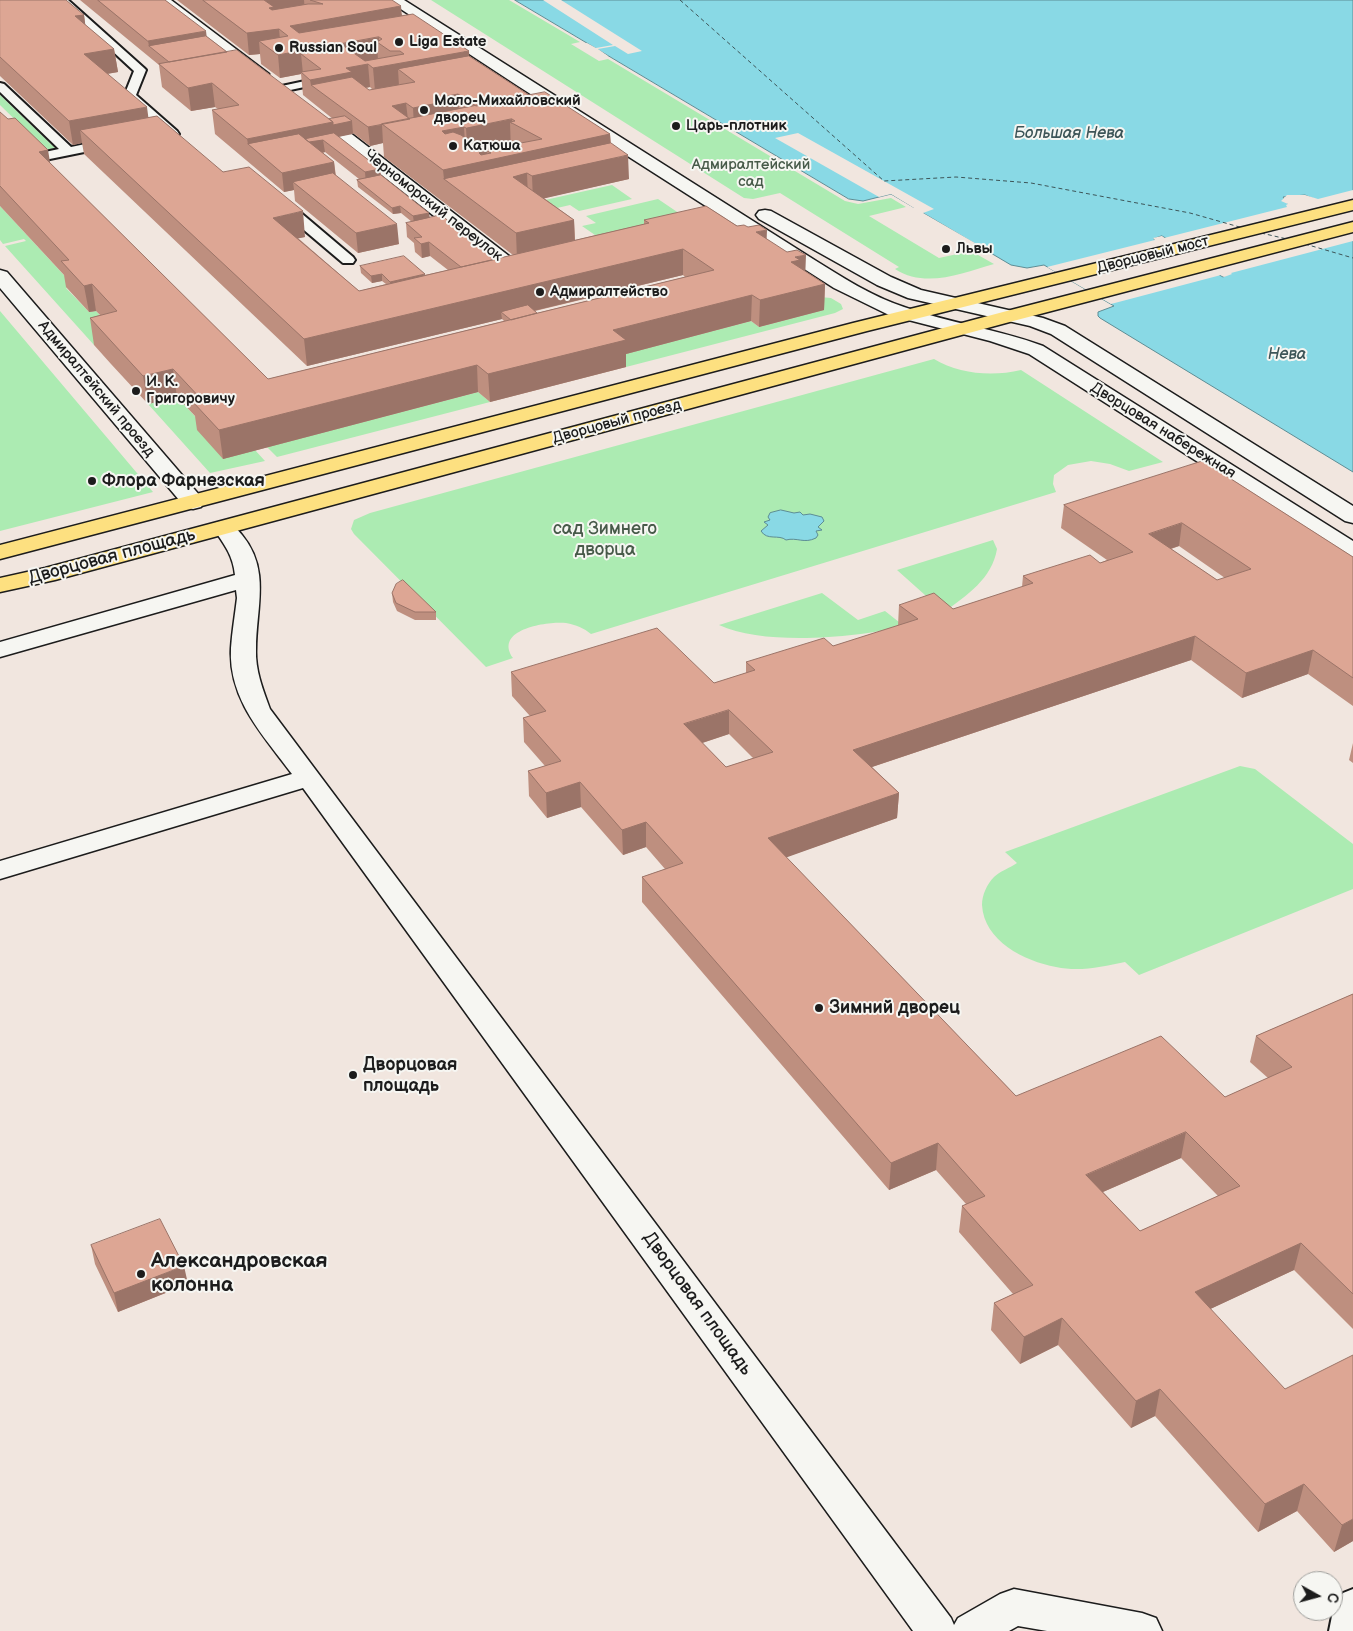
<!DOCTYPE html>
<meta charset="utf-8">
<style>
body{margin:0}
#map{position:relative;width:1353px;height:1631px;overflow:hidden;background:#f1e6df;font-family:"Balsamiq Sans",sans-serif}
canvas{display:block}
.north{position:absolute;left:1293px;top:1571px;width:50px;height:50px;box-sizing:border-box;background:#f6f6f2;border:1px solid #9f9f9c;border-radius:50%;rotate:97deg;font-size:14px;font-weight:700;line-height:20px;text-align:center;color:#1c1c1c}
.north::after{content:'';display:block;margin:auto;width:18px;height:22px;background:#1c1c1c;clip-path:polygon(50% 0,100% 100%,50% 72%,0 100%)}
</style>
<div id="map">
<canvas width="1353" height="1631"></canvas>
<div class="north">С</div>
</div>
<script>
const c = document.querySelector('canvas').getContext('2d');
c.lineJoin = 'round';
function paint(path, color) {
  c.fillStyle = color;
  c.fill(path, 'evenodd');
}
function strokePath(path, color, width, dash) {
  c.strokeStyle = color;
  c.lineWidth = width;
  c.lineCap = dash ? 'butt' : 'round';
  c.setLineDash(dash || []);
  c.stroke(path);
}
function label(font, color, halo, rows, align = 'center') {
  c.font = font + ' "Balsamiq Sans",sans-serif';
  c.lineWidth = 4;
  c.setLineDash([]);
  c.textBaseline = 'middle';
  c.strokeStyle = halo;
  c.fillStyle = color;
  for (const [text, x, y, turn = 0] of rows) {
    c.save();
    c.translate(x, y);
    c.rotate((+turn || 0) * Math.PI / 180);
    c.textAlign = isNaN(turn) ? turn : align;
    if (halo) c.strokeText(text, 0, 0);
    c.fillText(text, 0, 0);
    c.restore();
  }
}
const green = new Path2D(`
 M 431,0 L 509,0 L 580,42 L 571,44 L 599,61 L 608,59 L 845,201 L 858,204 L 891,198 L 906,207 L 869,216 L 939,258 L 971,251 L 994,264 C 962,273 926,289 895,269 L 899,267 L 780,193 L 753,199 L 744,198 Z
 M 0,95 L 55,148 L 46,150 L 0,105 Z
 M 612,185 L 632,199 L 579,211 L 570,205 L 557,208 L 545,200 Z
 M 658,199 L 695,224 L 608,244 L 582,226 L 596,223 L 586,216 Z
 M 0,206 L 74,286 L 66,288 L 89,312 L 96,311 L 121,338 L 94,345 L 5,246 L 26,241 L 24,239 L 3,244 L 0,240 Z
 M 820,297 L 831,298 L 841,304 L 843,309 L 835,313 L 626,367 L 613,357 L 751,321 L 759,327 L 823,310 Z
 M 0,311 L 153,492 L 0,531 Z
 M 934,359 C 959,374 992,377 1021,370 L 1163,462 L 1129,471 L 1110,464 L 1091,461 L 1068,465 L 1054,475 L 1053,484 L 1056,492 L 591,634 C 584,628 576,625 566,623 C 548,621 493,629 513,658 L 486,667 L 354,534 L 351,529 L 354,520 L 370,513 Z
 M 478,392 L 490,402 L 277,457 L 267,447 Z
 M 177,397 L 206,428 L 223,458 L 255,450 L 265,461 L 210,473 L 148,404 Z
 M 993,540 L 997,549 C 992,579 967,595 944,612 L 897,570 Z
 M 822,593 L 858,620 L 885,611 L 904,626 C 856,638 764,646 719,625 Z
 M 1240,766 L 1255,769 L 1353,844 L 1353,889 L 1139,975 L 1125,962 C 1102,967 1079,972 1056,967 C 1024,961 984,941 982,905 C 982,895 987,884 994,877 C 1000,871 1010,868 1017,863 L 1005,852 Z`);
const water = new Path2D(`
 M 515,0 L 1353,0 L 1353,216 L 1305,195 L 1283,197 L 1289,205 L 1287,206 L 1353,239 L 1353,472 L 1100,318 L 1098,316 L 1098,312 L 1114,306 L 1044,265 L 1027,268 L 1011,265 L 891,194 L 863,201 L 849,199 ZM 1162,236 L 1230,273 L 1223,277 L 1154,239 Z
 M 781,510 L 794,513 L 800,512 L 803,515 L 810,514 L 822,517 L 824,521 L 818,527 L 822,530 L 816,531 L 818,535 L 816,538 C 804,544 797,537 786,540 C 779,534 767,541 761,531 L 768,525 L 764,522 L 770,520 L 768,517 L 770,513 Z`);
const pier = new Path2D(`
 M 543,0 L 561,0 L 642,51 L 628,54 L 615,46 L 598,49 L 608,56 L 604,56 L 583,44 L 587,43 L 596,48 L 613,45 Z
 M 798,133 L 934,209 L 923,213 L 975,243 L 971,244 L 911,209 L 914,208 L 891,194 L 879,197 L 775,138 Z
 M 1353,190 L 1353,218 L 1316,201 L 1297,197 L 1285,198 L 1291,205 L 1353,236 L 1353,241 L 1231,273 L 1232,274 L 1224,277 L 1221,275 L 1111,304 L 1047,267 L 1155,240 L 1153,238 L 1162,236 L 1164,238 L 1287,207 L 1286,205 L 1288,204 L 1281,201 L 1287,195 L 1305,195 L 1318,199 Z`);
const ferry = new Path2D(`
 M 680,0 L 884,181 L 956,177 L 1031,183 L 1190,213 L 1243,228
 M 1261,233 L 1287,239
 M 1305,244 L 1353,258`);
const lane = new Path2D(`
 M 57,0 L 68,0 L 144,68 L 146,70 L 136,95 L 177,131 L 179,134 L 177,137 L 169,137 L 126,98 L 124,96 L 134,71 Z
 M 305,81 L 309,82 L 311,84 L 309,86 L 281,92 L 275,89 L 277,87 Z
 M 0,83 L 4,84 L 71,147 L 109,139 L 115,143 L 109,147 L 35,162 L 31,161 L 29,158 L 31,155 L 59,149 L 0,92 Z
 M 283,201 L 288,202 L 353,257 L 355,260 L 353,263 L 343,263 L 278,208 L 277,205 L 278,202 Z
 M 1353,1589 L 1353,1631 L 1329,1631 L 1333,1611 L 1343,1593 Z`);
const street = new Path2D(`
 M 155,0 L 171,0 L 269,74 L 266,77 L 256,77 Z
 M 343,131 L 349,132 L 518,263 L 525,261 L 532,263 L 534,267 C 529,275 517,276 508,274 L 337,140 L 335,136 L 337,132 Z
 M 0,270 L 7,272 L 201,497 L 204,502 L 201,507 L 193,509 L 185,507 L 0,288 Z
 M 224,521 C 233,523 236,528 242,535 C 271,570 256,608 256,649 C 255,670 263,690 270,709 L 951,1618 L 954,1625 L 958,1618 L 1000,1594 L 1014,1589 L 1142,1613 L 1156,1618 L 1162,1631 L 1047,1631 L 1018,1626 L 1009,1631 L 913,1631 L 303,788 L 0,879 L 0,861 L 292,774 C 264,736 228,700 231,648 C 232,632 235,615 237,598 L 236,590 L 0,657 L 0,642 L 235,575 C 233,555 224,544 213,528 L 216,523 Z`);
const secondary = new Path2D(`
 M 387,0 L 404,0 L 813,259 C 842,277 871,296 904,307 C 949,323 998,329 1043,346 L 1353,541 L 1353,558 L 1345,556 L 1029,354 L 990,341 L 889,315 L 834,288 L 518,86 Z
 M 765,210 L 771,211 L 891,277 L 921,290 L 1043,318 L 1065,326 L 1353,506 L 1353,523 L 1345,521 L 1051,334 L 1030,326 L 908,298 L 877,285 L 759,219 L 756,215 L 759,211 Z`);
const primary = new Path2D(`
 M 1353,200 L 1353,210 L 867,331 L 0,559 L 0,545 L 853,323 Z
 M 1353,222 L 1353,232 L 1017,320 L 55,580 L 0,592 L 0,578 L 45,568 L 1003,312 Z`);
const wall = new Path2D(`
 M 0,0 L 84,15 L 85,25 L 114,49 L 118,72 L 107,74 L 148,117 L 223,172 L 305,237 L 298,238 L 359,291 L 386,284 L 382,281 L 372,283 L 361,273 L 360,266 L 425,275 L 448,270 L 430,256 L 422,258 L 415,252 L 414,243 L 407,237 L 406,223 L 412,222 L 401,213 L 393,214 L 358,187 L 357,180 L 359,179 L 325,152 L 323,153 L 334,162 L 336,176 L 399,244 L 358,253 L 295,201 L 294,190 L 284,192 L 215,134 L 212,110 L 218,109 L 215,107 L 191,111 L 162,87 L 159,65 L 80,0 L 165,0 L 206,36 L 227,52 L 329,119 L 333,119 L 303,95 L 301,74 L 280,78 L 261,64 L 260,54 L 249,55 L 177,0 L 392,0 L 402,15 L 469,56 L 529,95 L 610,134 L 611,143 L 629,179 L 544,198 L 574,220 L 575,240 L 644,224 L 644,220 L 737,226 L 767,239 L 805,271 L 825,284 L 824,310 L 759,327 L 751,321 L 626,354 L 626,367 L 490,402 L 478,392 L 223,459 L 197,430 L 195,416 L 177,397 L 148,404 L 111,364 L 94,345 L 90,318 L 100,315 L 96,311 L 89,312 L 66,287 L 64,275 L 0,206 L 0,112 L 51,164 L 268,379 L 504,321 L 502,319 L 307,366 L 84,154 L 82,143 L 73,145 L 0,76 ZM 370,87 L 373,90 L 369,90 L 366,88 ZM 353,133 L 370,146 L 383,143 L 384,157 L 513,255 L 497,259 L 430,218 L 381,175 L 380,169 L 338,137 ZM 683,275 L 685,277 L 537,313 L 535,311 Z
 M 1203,461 L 1353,557 L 1353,706 L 1308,674 L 1242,698 L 1191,660 L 872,767 L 899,793 L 897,818 L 786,857 L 1016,1096 L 1225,1097 L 1268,1078 L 1250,1062 L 1256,1036 L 1353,994 L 1353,1329 L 1294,1270 L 1210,1309 L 1353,1541 L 1334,1552 L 1297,1511 L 1258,1532 L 1155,1416 L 1131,1428 L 1058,1345 L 1020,1364 L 991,1330 L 994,1303 L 1013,1294 L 959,1232 L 962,1206 L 966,1204 L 936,1170 L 889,1190 L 642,902 L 642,877 L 665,869 L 646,847 L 623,855 L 581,807 L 547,818 L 529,796 L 528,771 L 545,766 L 524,742 L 523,718 L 530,716 L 512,696 L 511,672 L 714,683 L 746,673 L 746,662 L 833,646 L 898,626 L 899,605 L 953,609 L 1022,587 L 1023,576 L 1100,563 L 1107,560 L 1061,528 L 1064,505 ZM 1179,546 L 1225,578 L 1217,580 L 1171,549 ZM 729,734 L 753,758 L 726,767 L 702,743 ZM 1181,1158 L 1218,1196 L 1140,1231 L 1103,1192 Z
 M 392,593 L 436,612 L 436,620 L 415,620 L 397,611 L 393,602 Z
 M 1353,743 L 1353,763 L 1349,760 Z
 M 91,1245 L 188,1284 L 118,1312 L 95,1264 Z`);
const shadedWall = new Path2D(`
 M 262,0 L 304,0 L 305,12 L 279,29 L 281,51 L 259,41 L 260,54 L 249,55 L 247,33 Z
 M 401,6 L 403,28 L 292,48 L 290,26 Z
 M 84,15 L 87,37 L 75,16 Z
 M 206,31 L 208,48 L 149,46 L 148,41 Z
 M 379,37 L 379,43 L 377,42 L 378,60 L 343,66 L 341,44 Z
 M 114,49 L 118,72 L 88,77 L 84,54 Z
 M 304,50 L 305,57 L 301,54 L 303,74 L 301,72 L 301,74 L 280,78 L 278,55 Z
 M 469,51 L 470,73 L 398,69 L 399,86 L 375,91 L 373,68 Z
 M 368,64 L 370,87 L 353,90 L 311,85 L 310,80 L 346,68 Z
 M 212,83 L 215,107 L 191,111 L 188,88 Z
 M 458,94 L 459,112 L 414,126 L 413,108 L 437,98 Z
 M 406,103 L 408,120 L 392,106 Z
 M 147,107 L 150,130 L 80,130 L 82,143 L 73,145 L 69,121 Z
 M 512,119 L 512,124 L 510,122 L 511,152 L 491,153 L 487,151 L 488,157 L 610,134 L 611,159 L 628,155 L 629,179 L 533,201 L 532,176 L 527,173 L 528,198 L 444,179 L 443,170 L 468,161 L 466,128 Z
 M 352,121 L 353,134 L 323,140 L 325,152 L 305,156 L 248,144 L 247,139 L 333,122 Z
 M 382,125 L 383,143 L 370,146 L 368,127 Z
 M 464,127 L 466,160 L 442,131 Z
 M 48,150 L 52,174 L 39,152 Z
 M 334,162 L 336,181 L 293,182 L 294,190 L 284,192 L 282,173 Z
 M 380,169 L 381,182 L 366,185 L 365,172 Z
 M 400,206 L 401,213 L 393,214 L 392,208 Z
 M 303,211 L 305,237 L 276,243 L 273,218 Z
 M 429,213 L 430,219 L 414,223 L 413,216 Z
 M 574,220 L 575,245 L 517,259 L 516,233 Z
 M 397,224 L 399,244 L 358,253 L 356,233 Z
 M 767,230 L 766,255 L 756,232 Z
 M 429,242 L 430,256 L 422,258 L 421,244 Z
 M 683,249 L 683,275 L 508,317 L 501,312 L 502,319 L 307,366 L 304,339 Z
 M 806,255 L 805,281 L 791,262 L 795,257 Z
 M 382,274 L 382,281 L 372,283 L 371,276 Z
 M 425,274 L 426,281 L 391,289 L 390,282 Z
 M 92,284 L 96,311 L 89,312 L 84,286 Z
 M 825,284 L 824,310 L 759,327 L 760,300 Z
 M 752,295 L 751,321 L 626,354 L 626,367 L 490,402 L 488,374 L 613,330 Z
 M 477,365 L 478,392 L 223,459 L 219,430 Z
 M 173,369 L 177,397 L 148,404 L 143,376 Z
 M 1182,523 L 1179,546 L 1145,557 L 1149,534 Z
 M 1195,636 L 1191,660 L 851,774 L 853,750 Z
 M 1313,650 L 1308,674 L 1242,698 L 1246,673 Z
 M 729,710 L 729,734 L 684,749 L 684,724 Z
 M 580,782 L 581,807 L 547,818 L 546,793 Z
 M 899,793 L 897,818 L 768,864 L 768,838 Z
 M 646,822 L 646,847 L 623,855 L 622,830 Z
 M 1186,1132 L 1181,1158 L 1082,1201 L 1086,1175 Z
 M 938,1143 L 936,1170 L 889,1190 L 891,1163 Z
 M 1301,1243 L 1294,1270 L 1189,1319 L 1195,1292 Z
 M 184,1266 L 188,1284 L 118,1312 L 114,1293 Z
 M 1062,1318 L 1058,1345 L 1020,1364 L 1024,1337 Z
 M 1160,1389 L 1155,1416 L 1131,1428 L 1136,1401 Z
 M 1304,1484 L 1297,1511 L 1258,1532 L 1265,1504 Z
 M 1353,1519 L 1353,1541 L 1334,1552 L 1342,1525 Z`);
const building = new Path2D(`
 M 0,0 L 66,0 L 84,15 L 75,16 L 114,49 L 84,54 L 147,107 L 69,121 L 0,57 Z
 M 98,0 L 165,0 L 206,31 L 148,41 Z
 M 203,0 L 264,0 L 274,7 L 269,8 L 272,10 L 308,4 L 323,4 L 310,0 L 392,0 L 401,6 L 290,26 L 299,33 L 413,14 L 469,51 L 373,68 L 368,64 L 346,68 L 352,72 L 310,80 L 301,72 L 321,69 L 301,54 L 308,53 L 304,50 L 278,55 L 259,41 L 288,36 L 279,29 L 247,33 ZM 379,37 L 382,39 L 377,42 L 390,51 L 400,51 L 404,54 L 365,61 L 341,44 Z
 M 206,36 L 227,52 L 169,62 L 149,46 Z
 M 237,50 L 333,122 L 247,139 L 212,110 L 239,105 L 212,83 L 188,88 L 159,64 Z
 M 469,56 L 529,95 L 476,106 L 458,94 L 437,98 L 443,102 L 413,108 L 406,103 L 392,106 L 410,119 L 368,127 L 311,85 L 352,77 L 369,90 L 415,82 L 398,69 Z
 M 545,92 L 610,134 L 443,170 L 382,124 ZM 512,119 L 515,121 L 510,122 L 542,139 L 489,149 L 487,151 L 491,153 L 481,155 L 479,153 L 481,151 L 477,149 L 479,148 L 461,135 L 453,132 L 445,134 L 442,131 L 464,127 L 466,128 Z
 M 0,112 L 8,119 L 15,118 L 48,150 L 39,152 L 268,379 L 714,270 L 683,249 L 304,339 L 80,130 L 157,116 L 223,172 L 249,167 L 303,211 L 273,218 L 359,291 L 649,223 L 644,220 L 706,206 L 737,226 L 744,225 L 748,227 L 759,225 L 767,230 L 756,232 L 787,252 L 797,250 L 806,255 L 795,257 L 800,260 L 791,262 L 825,284 L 760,300 L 752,295 L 613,330 L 626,340 L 488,374 L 477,365 L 219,430 L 193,402 L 202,400 L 173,369 L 143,376 L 90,318 L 117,311 L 92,284 L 84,286 L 61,261 L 69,260 L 0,186 Z
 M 345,116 L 352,121 L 333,125 L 333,122 L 329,119 Z
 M 334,133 L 380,169 L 365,172 L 323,140 L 309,142 L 305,139 Z
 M 299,134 L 334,162 L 282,173 L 248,144 Z
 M 611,143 L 628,155 L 532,176 L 527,173 L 513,177 L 574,220 L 516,233 L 444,179 Z
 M 333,173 L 397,224 L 356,233 L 293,182 Z
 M 381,175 L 429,213 L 413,216 L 400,206 L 392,208 L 357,180 Z
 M 441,215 L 497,259 L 461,267 L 429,242 L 421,244 L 414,238 L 422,237 L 406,223 Z
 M 404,256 L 425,274 L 390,282 L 382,274 L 371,276 L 360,266 Z
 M 528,305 L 537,313 L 511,320 L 501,312 Z
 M 1203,461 L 1353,557 L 1353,678 L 1313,650 L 1246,673 L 1195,636 L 853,750 L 899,793 L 768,838 L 1016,1096 L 1161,1036 L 1225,1097 L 1292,1067 L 1256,1036 L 1353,994 L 1353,1294 L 1301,1243 L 1195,1292 L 1285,1389 L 1353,1355 L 1353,1519 L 1342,1525 L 1304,1484 L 1265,1504 L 1160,1389 L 1136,1401 L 1062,1318 L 1024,1337 L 994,1303 L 1033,1285 L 962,1206 L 985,1196 L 938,1143 L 891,1163 L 642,877 L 683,863 L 646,822 L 622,830 L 580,782 L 546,793 L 528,771 L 561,761 L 523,718 L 546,711 L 511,672 L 657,628 L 714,683 L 755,670 L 746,662 L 824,638 L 833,646 L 918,619 L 899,605 L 934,593 L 953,609 L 1033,583 L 1023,576 L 1090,555 L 1100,563 L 1133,552 L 1064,505 ZM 1182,523 L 1251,569 L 1217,580 L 1149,534 ZM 729,710 L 773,752 L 726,767 L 684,724 ZM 1186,1132 L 1240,1186 L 1140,1231 L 1086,1175 Z
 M 403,580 L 436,612 L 415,612 L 396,603 L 392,593 L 396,584 Z
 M 160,1219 L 184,1266 L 114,1293 L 91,1245 Z`);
const markers = [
 [399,42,5,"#1c1c1c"],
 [279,48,5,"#1c1c1c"],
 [424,110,5,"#1c1c1c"],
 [676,126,5,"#1c1c1c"],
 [453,146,5,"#1c1c1c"],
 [946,249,5,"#1c1c1c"],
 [540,292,5,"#1c1c1c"],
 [136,391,5,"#1c1c1c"],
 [92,481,5,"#1c1c1c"],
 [819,1008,5,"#1c1c1c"],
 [353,1075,5,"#1c1c1c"],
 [141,1274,5,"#1c1c1c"]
];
const farPoinames = [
 ["Liga Estate",409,42],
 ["Russian Soul",289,48],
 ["Мало-Михайловский",434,101],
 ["дворец",434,118],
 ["Царь-плотник",686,126],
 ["Катюша",463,146],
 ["Львы",956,249],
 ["Адмиралтейство",550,292],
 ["И. К.",146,382],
 ["Григоровичу",146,399]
];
const farParknames = [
 ["Адмиралтейский",751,165],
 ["сад",751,182]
];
const farStreetnames = [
 ["Черноморский переулок",433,206,38],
 ["Дворцовый мост",1153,255,-14],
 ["Адмиралтейский проезд",96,389,50],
 ["Дворцовый проезд",617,422,-15],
 ["Дворцовая набережная",1163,431,32]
];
const farWaternames = [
 ["Большая Нева",1069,134],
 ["Нева",1287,355]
];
const poiNames = [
 ["Флора Фарнезская",102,481],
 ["Зимний дворец",829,1008],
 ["Дворцовая",363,1065],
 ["площадь",363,1086]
];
const parkNames = [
 ["сад Зимнего",605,529],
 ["дворца",605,550]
];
const streetNames = [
 ["Дворцовая площадь",112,557,-15],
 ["Дворцовая площадь",697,1304,54]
];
const nearPoinames = [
 ["Александровская",151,1262],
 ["колонна",151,1286]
];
paint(green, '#acebb2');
paint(water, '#89d9e5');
strokePath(water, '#5d8d95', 1);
paint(pier, '#f1e6df');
strokePath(ferry, '#3d5558', 1, [4, 3]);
strokePath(lane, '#1c1c1c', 4);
strokePath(street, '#1c1c1c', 3);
strokePath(secondary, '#1c1c1c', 3);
strokePath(primary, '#1c1c1c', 3);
paint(lane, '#f6f6f2');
paint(street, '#f6f6f2');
paint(secondary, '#f6f6f2');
paint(primary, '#fde080');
paint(wall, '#be8f7f');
paint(shadedWall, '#9b7468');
paint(building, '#dda694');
strokePath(building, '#9b7468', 1);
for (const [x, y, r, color] of markers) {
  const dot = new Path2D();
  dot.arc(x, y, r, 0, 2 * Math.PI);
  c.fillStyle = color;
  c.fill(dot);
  strokePath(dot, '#f6f6f2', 2);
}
label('bold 15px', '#1c1c1c', '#f6f6f2', farPoinames, 'left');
label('15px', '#475a49', '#f6f6f2', farParknames);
label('15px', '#1c1c1c', '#f6f6f2', farStreetnames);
label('italic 16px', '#3d5558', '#f6f6f2', farWaternames);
label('bold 18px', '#1c1c1c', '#f6f6f2', poiNames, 'left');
label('18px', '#475a49', '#f6f6f2', parkNames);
label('18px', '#1c1c1c', '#f6f6f2', streetNames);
label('bold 21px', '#1c1c1c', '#f6f6f2', nearPoinames, 'left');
</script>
